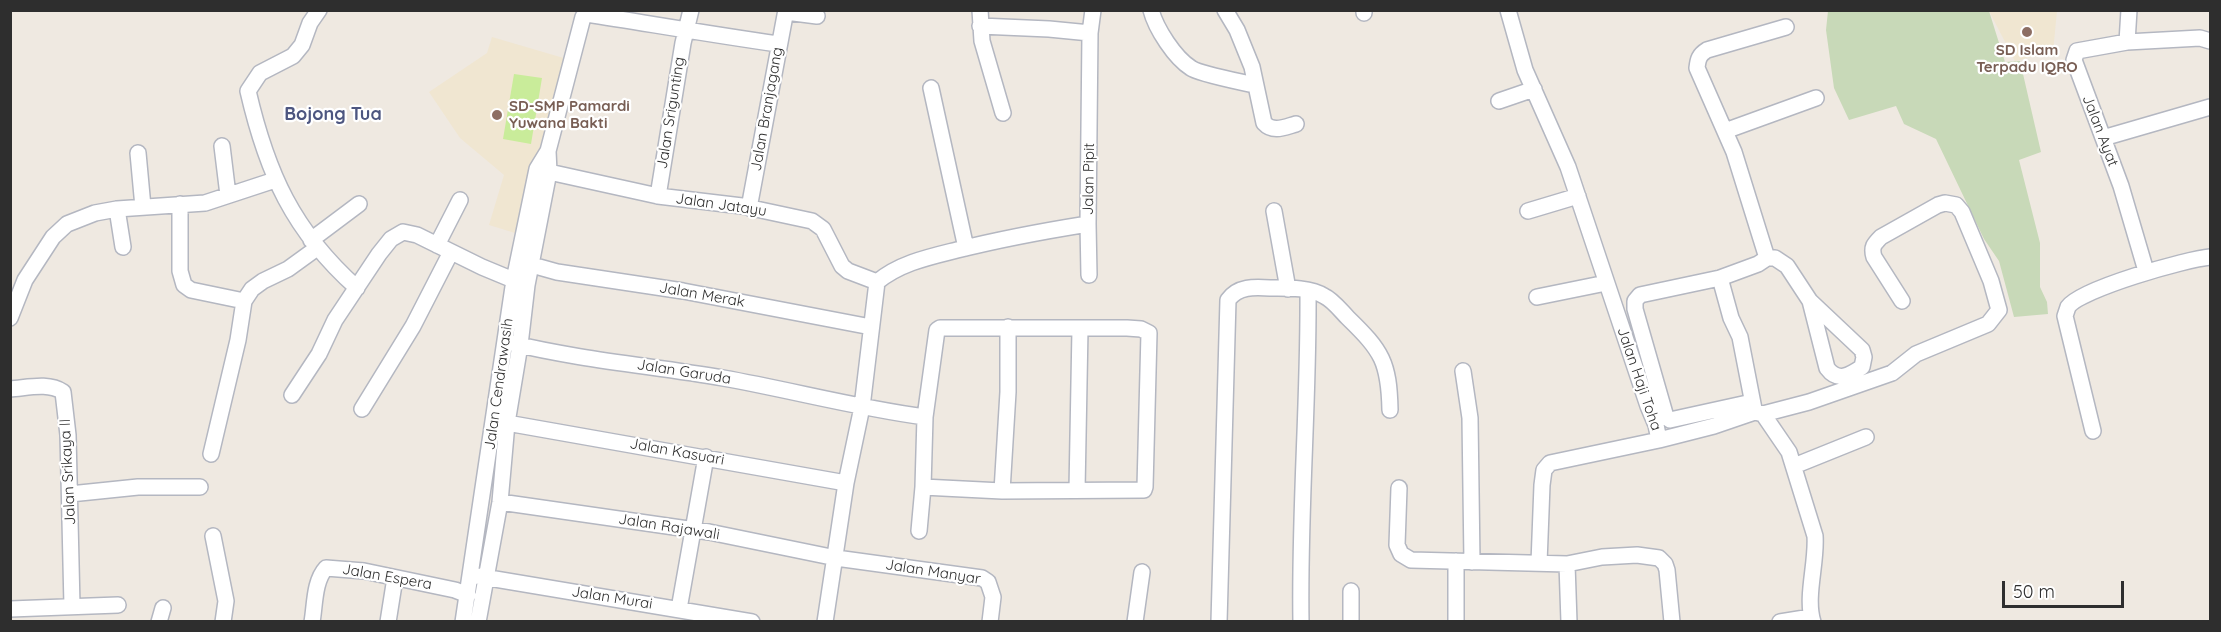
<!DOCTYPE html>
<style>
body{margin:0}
#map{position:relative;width:2221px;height:632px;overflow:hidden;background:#efe9e1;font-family:Quicksand,sans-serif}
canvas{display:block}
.frame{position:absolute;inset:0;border:12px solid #2e2e2e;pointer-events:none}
.scale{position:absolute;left:2002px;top:581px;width:122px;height:27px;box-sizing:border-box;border:3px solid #2e2e2e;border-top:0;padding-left:8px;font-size:18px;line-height:21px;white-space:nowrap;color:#2e2e2e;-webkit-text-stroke:4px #fff;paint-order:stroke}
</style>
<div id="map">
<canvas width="2221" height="632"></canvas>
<div class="frame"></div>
<div class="scale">50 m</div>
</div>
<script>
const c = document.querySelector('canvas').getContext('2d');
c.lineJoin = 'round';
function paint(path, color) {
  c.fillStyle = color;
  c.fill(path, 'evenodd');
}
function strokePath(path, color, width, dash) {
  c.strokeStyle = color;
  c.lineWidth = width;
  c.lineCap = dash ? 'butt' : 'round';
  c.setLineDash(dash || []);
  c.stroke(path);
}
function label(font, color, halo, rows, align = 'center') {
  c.font = font + ' Quicksand,sans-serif';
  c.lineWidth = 4.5;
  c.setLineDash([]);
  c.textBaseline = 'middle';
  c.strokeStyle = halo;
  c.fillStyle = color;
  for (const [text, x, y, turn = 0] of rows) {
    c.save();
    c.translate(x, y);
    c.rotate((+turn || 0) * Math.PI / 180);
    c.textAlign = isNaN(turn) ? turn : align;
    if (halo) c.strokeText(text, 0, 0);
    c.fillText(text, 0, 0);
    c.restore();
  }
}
const education = new Path2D(`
 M 1989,11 L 2057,11 L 2053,52 L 2015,61 Z
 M 492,37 L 567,59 L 515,233 L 489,225 L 504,175 L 460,138 L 429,92 L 487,53 Z`);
const cemetery = new Path2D(`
 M 1828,11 L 1989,11 L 2005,62 L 2020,61 L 2041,152 L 2019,160 L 2040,243 L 2040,287 L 2047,302 L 2048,314 L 2014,317 L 1999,261 L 1984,239 L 1936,139 L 1904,124 L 1896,106 L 1849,120 L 1834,88 L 1826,30 Z`);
const pitch = new Path2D(`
 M 514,74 L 542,78 L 531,144 L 503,139 Z`);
const minor = new Path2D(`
 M 319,10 L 310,23 L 302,45 L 293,56 L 260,73 L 248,91 C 267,173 293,231 357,288
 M 980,10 L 982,41 L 1003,113
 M 1151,10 C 1156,29 1175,58 1191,68 C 1199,74 1242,82 1254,85
 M 1225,10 L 1237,30 L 1252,67 L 1264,123 C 1273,133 1285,127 1296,124
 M 1364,10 L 1364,13
 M 1508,10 L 1525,70 L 1568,167 L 1648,406 L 1656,425 L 1659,440 L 1714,426 L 1755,412 L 1763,414 L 1789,452 L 1815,536 C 1817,563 1805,597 1813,622
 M 786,12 L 817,16
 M 980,26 L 1049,29 L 1090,33
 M 2127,42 L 2129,10
 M 931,88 L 966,248
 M 1499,101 L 1534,89
 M 1725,131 L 1816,98
 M 2103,138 L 2210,107
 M 222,146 L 228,195
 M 138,153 L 143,207
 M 540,170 L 658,196 L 742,206 L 812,221 L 823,229 L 842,266 L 848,271 L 877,282
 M 658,196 L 683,43 L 691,10
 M 180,204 L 180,271 L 184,285 L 191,290 L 244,301
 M 749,208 L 786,10
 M 117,209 L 123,247
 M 1274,211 L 1288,289
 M 1528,211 L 1578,196
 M 1088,224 L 1089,275
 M 311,240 L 359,204
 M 437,245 L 460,200
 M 1767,258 L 1734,152 L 1697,68 C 1698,59 1699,55 1707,50 L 1786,27
 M 532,265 L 557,272 L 683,291 L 871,327
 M 2146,271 L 2121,186 L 2074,60 L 2077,51 L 2127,42 L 2200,38 L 2210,41
 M 1720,278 L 1731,318 L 1740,337 L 1754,409
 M 877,282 C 900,263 929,257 957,250 C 1001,239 1044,231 1088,224 L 1090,33 L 1093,10
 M 1537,297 L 1606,283
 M 10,318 L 25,280 L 53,237 L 67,224 L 95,213 L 117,209 L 205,203 L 275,180
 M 511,343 C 581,360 653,366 723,378 C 791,390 857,408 925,417
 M 1463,371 L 1470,418 L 1472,562
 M 10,389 C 27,388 48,382 63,392 L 68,435 L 72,606
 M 292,395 L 319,354 L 335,320 L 379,254 L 391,239 L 403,232 L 417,235 L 482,267 L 523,284
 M 1752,402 L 1670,420 L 1666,417 L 1635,309 L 1635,301 L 1640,295 L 1720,278 L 1758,264 L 1767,258 L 1775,258 L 1787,266 L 1810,301 L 1862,350 L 1864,357 L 1862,367 C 1850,375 1838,383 1827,368 L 1810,301
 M 362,409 L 413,326 L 451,252
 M 1763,414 L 1809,402 L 1892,373 L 1916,354 L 1988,324 L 1999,310 L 1991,281 L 1962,212 L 1956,205 L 1945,203 L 1938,205 L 1881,237 C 1874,244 1871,247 1874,257 L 1902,301
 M 507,423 L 846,483
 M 2093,431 L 2065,316 C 2066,313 2067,310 2068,307 C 2080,289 2187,259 2210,257
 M 211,454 L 238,340 L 244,301 L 252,289 L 263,281 L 288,269 L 317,248
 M 1794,466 L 1866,437
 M 1399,488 L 1397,545 L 1401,554 L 1411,560 L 1567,564 L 1602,557 L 1637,555 L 1659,558 L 1665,564 L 1667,570 L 1672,622
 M 1077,490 L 1080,329
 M 1002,491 L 1008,392 L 1008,327
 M 70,494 L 138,487 L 200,487
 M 500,502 L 709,532 L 836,558 L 982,578 L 988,582 L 993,597 L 990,622
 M 919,531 L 923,487 L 925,417 L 937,330 L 940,328 L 1127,328 L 1141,329 L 1149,333 L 1145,487 L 1144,490 L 1002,491 L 923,487
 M 213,536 L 226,601 L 223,622
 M 1539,563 L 1542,485 L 1544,470 L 1550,463 L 1659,440
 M 1567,564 L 1569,622
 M 477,576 L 752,622
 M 10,609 L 118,605
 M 679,609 L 706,457
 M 159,622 L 163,608
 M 312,622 C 315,605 314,581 326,568 L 364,571 L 455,590 L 468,595
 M 388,622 L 395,578
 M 463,622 L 514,280 L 537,169 L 548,151
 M 478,622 L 500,502 L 507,423 L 520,345 L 527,285 L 549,172 L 548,151 L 583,17 L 587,14 C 651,24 714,35 778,44
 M 825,622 L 846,483 L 862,407 L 877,282
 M 1135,622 L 1142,572
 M 1219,622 L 1228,300 C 1238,286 1254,287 1270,288 C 1286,288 1310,287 1324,296 C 1333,300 1341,311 1348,318 C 1382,351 1389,362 1390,410
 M 1301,622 C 1299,511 1309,401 1308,291
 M 1351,622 L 1351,591
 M 1456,622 L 1456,561
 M 1780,622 L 1811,617`);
const markers = [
 [2027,32,6,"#8d6e63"],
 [497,115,6,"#8d6e63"]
];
const educationNames = [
 ["SD Islam",2027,50],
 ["Terpadu IQRO",2027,67],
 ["SD-SMP Pamardi",509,106,"left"],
 ["Yuwana Bakti",509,123,"left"]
];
const streetNames = [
 ["Jalan Branjagang",767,109,-80],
 ["Jalan Srigunting",671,113,-81],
 ["Jalan Ayat",2100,131,69],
 ["Jalan Pipit",1089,179,-89],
 ["Jalan Jatayu",721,205,8],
 ["Jalan Merak",702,295,10],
 ["Jalan Garuda",684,372,9],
 ["Jalan Haji Toha",1639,379,71],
 ["Jalan Cendrawasih",499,384,-82],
 ["Jalan Kasuari",677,452,10],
 ["Jalan Srikaya II",68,472,-93],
 ["Jalan Rajawali",669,527,9],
 ["Jalan Manyar",933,572,9],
 ["Jalan Espera",387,577,10],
 ["Jalan Murai",612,598,9]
];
const quarterNames = [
 ["Bojong Tua",333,115]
];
paint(education, '#f0e6d1');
paint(cemetery, '#c8d9b8');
paint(pitch, '#c9ec9a');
strokePath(minor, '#b4b7c1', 18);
strokePath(minor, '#fff', 15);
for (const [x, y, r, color] of markers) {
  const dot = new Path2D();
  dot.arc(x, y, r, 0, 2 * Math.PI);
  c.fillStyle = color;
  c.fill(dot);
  strokePath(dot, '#fff', 2);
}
label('bold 15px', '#785e54', '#fff', educationNames);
label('15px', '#2e2e2e', '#fff', streetNames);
label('bold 18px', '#4d5680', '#fff', quarterNames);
</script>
